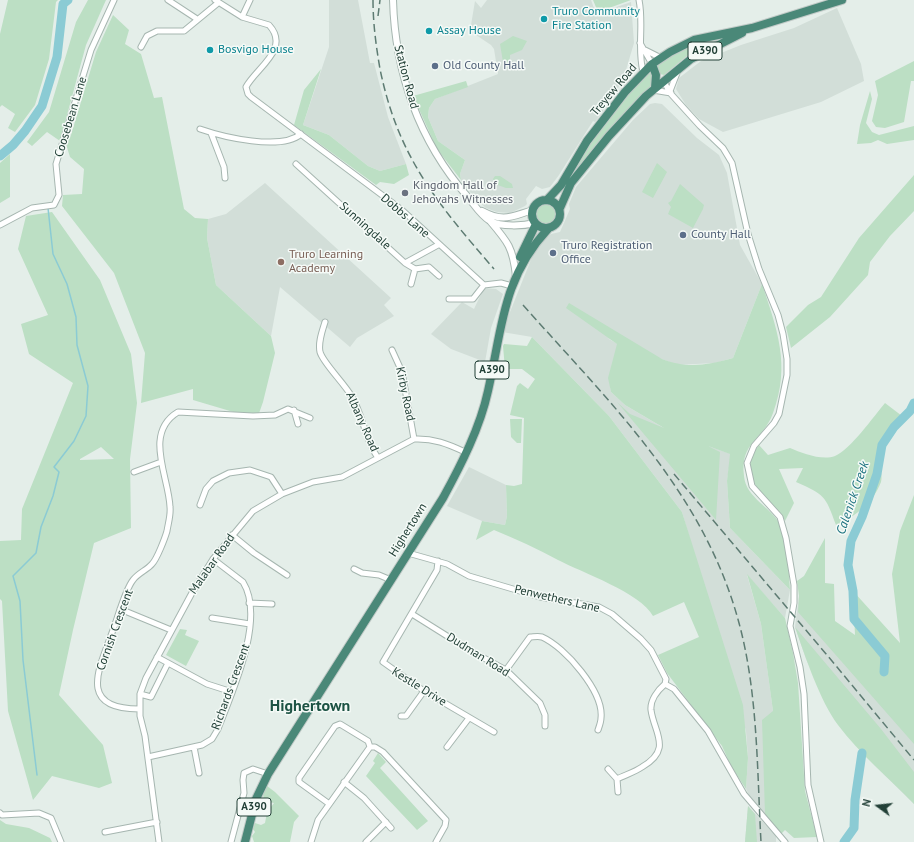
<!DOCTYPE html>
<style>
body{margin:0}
#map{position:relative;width:914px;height:842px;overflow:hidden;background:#e4eee9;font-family:"PT Sans",sans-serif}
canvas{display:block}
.north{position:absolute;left:858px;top:786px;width:40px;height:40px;-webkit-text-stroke:3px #f5faf7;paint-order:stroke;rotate:285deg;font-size:11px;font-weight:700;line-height:16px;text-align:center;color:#224037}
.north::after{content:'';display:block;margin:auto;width:14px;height:18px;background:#224037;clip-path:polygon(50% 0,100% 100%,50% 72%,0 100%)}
</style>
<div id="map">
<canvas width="914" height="842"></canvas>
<div class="north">N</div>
</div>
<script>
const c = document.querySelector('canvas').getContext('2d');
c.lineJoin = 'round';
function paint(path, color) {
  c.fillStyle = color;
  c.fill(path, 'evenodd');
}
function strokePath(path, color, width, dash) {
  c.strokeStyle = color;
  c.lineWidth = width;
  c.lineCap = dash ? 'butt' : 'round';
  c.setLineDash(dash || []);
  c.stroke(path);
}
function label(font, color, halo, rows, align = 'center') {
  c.font = font + ' "PT Sans",sans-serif';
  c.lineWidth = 3;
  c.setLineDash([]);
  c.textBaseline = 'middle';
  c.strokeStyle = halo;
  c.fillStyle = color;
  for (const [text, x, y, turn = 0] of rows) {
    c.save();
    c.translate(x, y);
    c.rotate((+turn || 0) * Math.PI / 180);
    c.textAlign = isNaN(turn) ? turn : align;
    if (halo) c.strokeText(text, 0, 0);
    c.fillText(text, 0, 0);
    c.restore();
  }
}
const built = new Path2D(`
 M 329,0 L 358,0 L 370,63 L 374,63 L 388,117 L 406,164 L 380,171 L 368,166 L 329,135 L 303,125 L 329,47 Z
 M 487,0 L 591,0 L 596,14 L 631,2 L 634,43 L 623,80 L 608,104 L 595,122 L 593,121 L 559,175 L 550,187 L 542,189 L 536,186 L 526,199 L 527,204 L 525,206 L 510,213 L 497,212 L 486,208 L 476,200 L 461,180 L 460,174 L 465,160 L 438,141 L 428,117 L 429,108 L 435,99 L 498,74 L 494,49 L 491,45 L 470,31 L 475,1 L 481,8 Z
 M 837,8 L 861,64 L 864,81 L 821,102 L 723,132 L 699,119 L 686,105 L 676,89 L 679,78 L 701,61 L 741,45 L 794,28 Z
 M 655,103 L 662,104 L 697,138 L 719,155 L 727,173 L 740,245 L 762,284 L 733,358 L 715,363 L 677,365 L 607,338 L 618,344 L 609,378 L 611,392 L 625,405 L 674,434 L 731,454 L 727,481 L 730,528 L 790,590 L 785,618 L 747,575 L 761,624 L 778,747 L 775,827 L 750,797 L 746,789 L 748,758 L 746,731 L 682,512 L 609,416 L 532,337 L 502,332 L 536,247 L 540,242 L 551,234 L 560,232 L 570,209 L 569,204 L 576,187 L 633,120 L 650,104 Z
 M 265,183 L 391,298 L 384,305 L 394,316 L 357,338 L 350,347 L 280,287 L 271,336 L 216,285 L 207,238 L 208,219 L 226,214 Z
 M 484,288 L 496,289 L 503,294 L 491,328 L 485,362 L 451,349 L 431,334 L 462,302 L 474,309 Z
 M 469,467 L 506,485 L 507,516 L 505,525 L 482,521 L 447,506 Z
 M 799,596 L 914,715 L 914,804 L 862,753 L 837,723 L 806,659 L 795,627 Z
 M 748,806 L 776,836 L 776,842 L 745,842 Z`);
const green = new Path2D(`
 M 8,0 L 58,0 L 56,2 L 49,59 L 35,105 L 15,132 L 8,128 L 15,114 L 2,105 L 0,107 L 0,34 Z
 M 88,0 L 106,0 L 86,45 L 60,141 L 47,132 L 32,146 L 27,142 L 49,112 L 76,22 Z
 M 593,0 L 631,0 L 598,12 Z
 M 113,15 L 129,30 L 125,44 L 141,54 L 154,98 L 162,97 L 184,209 L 195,218 L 208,219 L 207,238 L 216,285 L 271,336 L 275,353 L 263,402 L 257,419 L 193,400 L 193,389 L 141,403 L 145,353 L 114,273 L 62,206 L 63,195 L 82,194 L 84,169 L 70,157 L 66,144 L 71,135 L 96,52 Z
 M 513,36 L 527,41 L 522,50 L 510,55 L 510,67 L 504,68 L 500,44 Z
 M 715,38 L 688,55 L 664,75 L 660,74 L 656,63 L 698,41 Z
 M 914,61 L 914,81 L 911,81 L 904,122 L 885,128 L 876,127 L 872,121 L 878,95 L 875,81 Z
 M 321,69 L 303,125 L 329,135 L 368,166 L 380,171 L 406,164 L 409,175 L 394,184 L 380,182 L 376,185 L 294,125 L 304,90 Z
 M 647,73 L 652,74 L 654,84 L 572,178 L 569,176 C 592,139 617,105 647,73 Z
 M 466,81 L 468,87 L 435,99 L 429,108 L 428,117 L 438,141 L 465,160 L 460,174 L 461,180 L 437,149 L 413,96 Z
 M 870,91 L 872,99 L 866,123 L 872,132 L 879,135 L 914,126 L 914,140 L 887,144 L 878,140 L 871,143 L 857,144 L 860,125 Z
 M 10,154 L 10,197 L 0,203 L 0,163 Z
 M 657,163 L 667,172 L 653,198 L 642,192 Z
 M 914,175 L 914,211 L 890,236 L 870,262 L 868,275 L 830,317 L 791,348 L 786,327 L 808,305 L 821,297 L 859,238 Z
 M 495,176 L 500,176 L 512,184 L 513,188 L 506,188 L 495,184 L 493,179 Z
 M 680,184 L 704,205 L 703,209 L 693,228 L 668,214 L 671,207 L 668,203 L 671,201 Z
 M536 214a10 10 0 1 1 20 0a10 10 0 1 1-20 0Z
 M 52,212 L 100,280 L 131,354 L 137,403 L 130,459 L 131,528 L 94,543 L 73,630 L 59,695 L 103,745 L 112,783 L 99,788 L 52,776 L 33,800 L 8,711 L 2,601 L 0,599 L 0,541 L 21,540 L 22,509 L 73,383 L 29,354 L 21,324 L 48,315 L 18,249 L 26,216 ZM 101,447 L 114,459 L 80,460 L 80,459 Z
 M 762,284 C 777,329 791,365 773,413 C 763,441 740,441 744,476 C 746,498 771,507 780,524 C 788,540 789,572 790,590 L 730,528 L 727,481 L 730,454 L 708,446 L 720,452 L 716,520 L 617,402 L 630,414 L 664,428 L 625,405 L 611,392 L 608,378 L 617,344 L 566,308 L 569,303 L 662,359 C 687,369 708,365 733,358 Z
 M 532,337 L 609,416 L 682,512 L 743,705 L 748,758 L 746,789 L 731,766 L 722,746 L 667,673 L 658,655 L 699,637 L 684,602 L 653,616 C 641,593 581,572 558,560 C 538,549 516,539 494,530 L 476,540 L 482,521 L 505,525 L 507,516 L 506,485 L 514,486 L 522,484 L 524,418 L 510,415 L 517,386 L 520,383 L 528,389 L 535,379 L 522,369 L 505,369 L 503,346 L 504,344 L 527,346 Z
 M 885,403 L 906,419 C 896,431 884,444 880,460 C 879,467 883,475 881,482 C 873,503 856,516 836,525 C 825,495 825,495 796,482 L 803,468 L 779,469 L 794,503 L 785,521 C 782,514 777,511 771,505 C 755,487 740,468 759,445 L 768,455 L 790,448 C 802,453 822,461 835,456 C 850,450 874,416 885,403 Z
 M 510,419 L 522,419 L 521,443 L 517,443 L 511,437 Z
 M 914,495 L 914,744 L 798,612 L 799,596 L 797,581 L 804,576 L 825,538 L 825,583 L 834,584 L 835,621 L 855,635 L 853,591 L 900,643 L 892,574 L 900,531 Z
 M 747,574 L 785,618 L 793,653 L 798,683 L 805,791 L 817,837 L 794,838 L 785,830 L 781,834 L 765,814 L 762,720 L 773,711 L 761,624 Z
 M 795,627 L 881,729 L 914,772 L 914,804 C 889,778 860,754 838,725 C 820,701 805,656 795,627 Z
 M 180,629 L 187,630 L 185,635 L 199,641 L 186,666 L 166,655 Z
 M 378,753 L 386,762 L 380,768 L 428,821 L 417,830 L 366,776 L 375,763 L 373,761 Z
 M 267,786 L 275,792 L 299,816 L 294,822 L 290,842 L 254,842 L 252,836 L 255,832 L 253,829 L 255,823 L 261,825 L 265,823 L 268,807 L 271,807 L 274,803 L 264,801 L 263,794 Z
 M 748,806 L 755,814 L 757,842 L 745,842 Z
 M 0,820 L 6,824 L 29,828 L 50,838 L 52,842 L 0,842 Z`);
const stream = new Path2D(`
 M 37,775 L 23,660 L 20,601 L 13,576 L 36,553 L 41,527 L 53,496 L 59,472 L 54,467 L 74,441 L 86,416 L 88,386 L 77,345 L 76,317 L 67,284 L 53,254 L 48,208`);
const river = new Path2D(`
 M 0,156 L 13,145 L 25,131 L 42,106 L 57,57 L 63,4 L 68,0
 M 884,672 L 885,656 L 854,619 L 853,591 L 848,565 L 851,541 L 862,517 L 877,474 L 882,445 L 894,427 L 910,411 L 914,403
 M 844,842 L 854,828 L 855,800 L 862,753`);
const minor = new Path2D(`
 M 168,0 L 197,19
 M 215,0 L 242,17 L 269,25 C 291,49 256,68 246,87 L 248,94 L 251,97 L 402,210 L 484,285 L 501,283 L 512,286
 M 639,0 C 644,24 637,48 643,72
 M 242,17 L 250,0
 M 640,43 L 652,64
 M 141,47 L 147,36 L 157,31 L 184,31 L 218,3
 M 645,50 L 661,58
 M 664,82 L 671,94 L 700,126 L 723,148 L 732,163 L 748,234 L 759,269 L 778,315 L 783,334 L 787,359 L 787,375 L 779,414 L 774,423 L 754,446 L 747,463 L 752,486 L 780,517 L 786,538 L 794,585 L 794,603 L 790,626 L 800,667 L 804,694 L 808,785 L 821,842
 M 653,90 L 671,93
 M 670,91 L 677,73
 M 200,129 C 223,137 281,151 301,134
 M 211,133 L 224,167 L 225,178
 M 296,164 L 405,263 L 438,245
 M 0,225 L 32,208 L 54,205 L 59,195 L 56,164 L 91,50 L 114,0
 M 405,263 L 415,269 L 429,267 L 439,276
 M 411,284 L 415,269
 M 449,299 L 473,299 L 484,285
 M 325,322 C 322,332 318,342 320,352 C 323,363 345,384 352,397 C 364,417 364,438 378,458
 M 392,350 L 402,372 L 414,439
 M 294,410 L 298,424
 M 134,472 L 161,462
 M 200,505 L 206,489 L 213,481 L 229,473 L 250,470 L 271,477 L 282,494
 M 232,535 L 254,553 L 287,575
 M 408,553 L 447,564 L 469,576 L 540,597 L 599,607 L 612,614 L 641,639 L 651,650 L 666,679 L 665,684 L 674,689 L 708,731 L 744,794 L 785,842
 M 438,561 L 437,570 L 383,662 L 424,691 L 494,732
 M 354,569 L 362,573 L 379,575 L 391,580
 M 249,603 L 272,604
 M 120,609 L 171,630
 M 412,614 L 471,651 L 506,670 L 540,703 L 545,715 L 545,726
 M 212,618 L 250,624
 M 157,657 L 207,684 L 232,692
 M 506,670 L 530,637 C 533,637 538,636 542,637 C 565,647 604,692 601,718 C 601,722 599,727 598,730
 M 140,694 L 151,697 L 168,663
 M 139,709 C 77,709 99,669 113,630 C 118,617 125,590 133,580 C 138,573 147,570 152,564 C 157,559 165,538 167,531 C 168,524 171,515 170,507 C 169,477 143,433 178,412 L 253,416 L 275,415 L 288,409 L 310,418
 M 401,716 L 406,716 L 424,691
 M 194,747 L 199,773
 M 370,747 L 375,747 L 383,752 L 446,820 L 445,826 L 436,842
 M 447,747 L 469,718
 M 148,757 L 202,745 L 212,739 L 218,729 C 232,692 266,619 243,582 L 213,559
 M 608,769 L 617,779 L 618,792
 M 617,779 C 625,775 635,772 642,767 C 673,749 654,733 651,710 C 650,700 658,690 665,684
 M 344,782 L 364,798 L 391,828
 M 328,803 L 299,782 L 299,778 L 335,726 L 340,724 L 368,741 L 370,747
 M 0,813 L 2,815 L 39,813 L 51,818 L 61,842
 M 105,832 L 157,822
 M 159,842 L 145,736 L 140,716 L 140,694 L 146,678 L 193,591 L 213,559 L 253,511 L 282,494 L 313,482 L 342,477 L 414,439 C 433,438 448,444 465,452
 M 231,842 L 244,793 L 243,780 L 244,773 L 253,769 L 268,774
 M 311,842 L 318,820 L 370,747
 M 366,842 L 386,822`);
const tertiary = new Path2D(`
 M 393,0 C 395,73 419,141 467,196 C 474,204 480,215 490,221 C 501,227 523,226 535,223
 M 482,211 C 504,223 512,216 533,210
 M 490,221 C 508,242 513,248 516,276`);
const trunk = new Path2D(`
 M 652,64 L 656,75 L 655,88
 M532 214a14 14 0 1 1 28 0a14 14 0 1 1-28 0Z
 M 547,200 L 561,185 L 587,141 L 625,92 L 652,64 L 670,52 L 694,40 L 752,28 L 842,0
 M 560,208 L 571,183 L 609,136 L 646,96 L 691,59 L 742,33
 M 520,257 L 536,224
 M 245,842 L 256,799 L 268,774 L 443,498 C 461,465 480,428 488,391 C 502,330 502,278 548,229`);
const rail = new Path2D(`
 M 373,0 C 373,23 376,46 380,69 C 398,157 437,203 494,269
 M 378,16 L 380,0
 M 523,305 C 610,403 704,492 739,623 C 758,693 757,770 761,842
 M 674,474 L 832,661 L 914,760`);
const markers = [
 [544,19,4,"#0f9aa8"],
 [429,31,4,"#0f9aa8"],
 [210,50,4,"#0f9aa8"],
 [435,66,4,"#5c6f8a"],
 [405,193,4,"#6b7280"],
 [683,235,4,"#5c6f8a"],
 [553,253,4,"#5c6f8a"],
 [281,262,4,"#8d6e63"]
];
const shields = [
 [705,51,34],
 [492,370,34],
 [254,807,34]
];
const shieldNames = [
 ["A390",705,51],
 ["A390",492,370],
 ["A390",254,807]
];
const cultureNames = [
 ["Truro Community",552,12],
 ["Fire Station",552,26],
 ["Assay House",437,31],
 ["Bosvigo House",218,50]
];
const serviceNames = [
 ["Old County Hall",443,66],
 ["County Hall",691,235],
 ["Truro Registration",561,246],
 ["Office",561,260]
];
const streetNames = [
 ["Station Road",406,77,75],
 ["Treyew Road",614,90,-50],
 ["Coosebean Lane",71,117,-73],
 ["Dobbs Lane",405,216,41],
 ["Sunningdale",365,226,42],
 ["Kirby Road",405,394,78],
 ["Albany Road",362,422,66],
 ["Highertown",408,530,-58],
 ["Malabar Road",212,564,-55],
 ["Penwethers Lane",557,599,13],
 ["Cornish Crescent",115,630,-70],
 ["Dudman Road",478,655,32],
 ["Richards Crescent",231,687,-70],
 ["Kestle Drive",419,687,32]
];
const worshipNames = [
 ["Kingdom Hall of",413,186],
 ["Jehovahs Witnesses",413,200]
];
const educationNames = [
 ["Truro Learning",289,255],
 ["Academy",289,269]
];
const waterNames = [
 ["Calenick Creek",853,498,-71]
];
const districtNames = [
 ["Highertown",310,706]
];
paint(built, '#d2ded8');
paint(green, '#bcdfc4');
strokePath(stream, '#8bcbd4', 1.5);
strokePath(river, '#8bcbd4', 9);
strokePath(minor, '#a6b6b0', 7);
strokePath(tertiary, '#a6b6b0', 8);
strokePath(trunk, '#c1cac7', 10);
strokePath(minor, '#fff', 5);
strokePath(tertiary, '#fff', 6);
strokePath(trunk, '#4a8878', 8);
strokePath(rail, '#5d7b72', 1.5, [8, 4]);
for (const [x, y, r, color] of markers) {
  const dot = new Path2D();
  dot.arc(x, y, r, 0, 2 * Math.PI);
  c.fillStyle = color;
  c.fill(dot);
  strokePath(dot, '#f5faf7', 1.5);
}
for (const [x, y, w] of shields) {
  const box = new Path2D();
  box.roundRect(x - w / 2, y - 9, w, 18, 3);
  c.fillStyle = '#f5faf7';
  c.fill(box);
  strokePath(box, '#224037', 1);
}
label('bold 11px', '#224037', null, shieldNames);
label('12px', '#0d838f', '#f5faf7', cultureNames, 'left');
label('12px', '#4e5e75', '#f5faf7', serviceNames, 'left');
label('12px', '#224037', '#f5faf7', streetNames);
label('12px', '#5b616d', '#f5faf7', worshipNames, 'left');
label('12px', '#785e54', '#f5faf7', educationNames, 'left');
label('italic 13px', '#1a717e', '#f5faf7', waterNames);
label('bold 16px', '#1d5344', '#f5faf7', districtNames);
</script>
